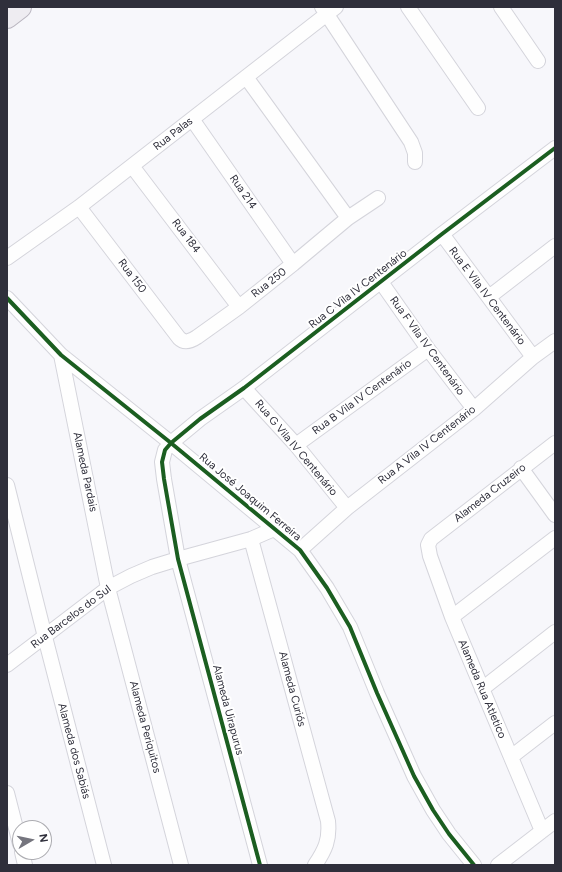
<!DOCTYPE html>
<meta charset="utf-8">
<style>
body{margin:0}
#map{position:relative;width:562px;height:872px;overflow:hidden;background:#f7f7fb;font-family:Figtree,sans-serif}
canvas{display:block}
.frame{position:absolute;inset:0;border:8px solid #2f2f3b;pointer-events:none}
.north{position:absolute;left:12px;top:820px;width:40px;height:40px;box-sizing:border-box;background:#fff;border:1px solid #acacb1;border-radius:50%;rotate:81deg;font-size:11px;font-weight:700;line-height:16px;text-align:center;color:#2f2f3b}
.north::after{content:'';display:block;margin:auto;width:14px;height:18px;background:#75757e;clip-path:polygon(50% 0,100% 100%,50% 72%,0 100%)}
</style>
<div id="map">
<canvas width="562" height="872"></canvas>
<div class="frame"></div>
<div class="north">N</div>
</div>
<script>
const c = document.querySelector('canvas').getContext('2d');
c.lineJoin = 'round';
function strokePath(path, color, width, dash) {
  c.strokeStyle = color;
  c.lineWidth = width;
  c.lineCap = dash ? 'butt' : 'round';
  c.setLineDash(dash || []);
  c.stroke(path);
}
function label(font, color, halo, rows, align = 'center') {
  c.font = font + ' Figtree,sans-serif';
  c.lineWidth = 4;
  c.setLineDash([]);
  c.textBaseline = 'middle';
  c.strokeStyle = halo;
  c.fillStyle = color;
  for (const [text, x, y, turn = 0] of rows) {
    c.save();
    c.translate(x, y);
    c.rotate((+turn || 0) * Math.PI / 180);
    c.textAlign = isNaN(turn) ? turn : align;
    if (halo) c.strokeText(text, 0, 0);
    c.fillText(text, 0, 0);
    c.restore();
  }
}
const minor = new Path2D(`
 M 322,7 L 411,142 L 415,153 L 415,162
 M 408,7 L 478,108
 M 501,7 L 538,61
 M 246,77 L 348,218
 M 192,119 L 293,264
 M 132,166 L 239,307
 M 79,207 L 179,338 C 185,344 191,341 197,337 L 239,307 L 293,264 L 348,218 L 378,198
 M 442,234 L 533,357
 M 7,258 L 79,207 L 336,7
 M 381,282 L 428,349 L 474,409
 M 489,297 L 555,246
 M 7,298 L 61,355 L 171,443 L 300,550 L 327,588 L 350,627 L 377,693 L 414,776 L 433,810 L 449,834 L 474,865
 M 61,355 L 108,588 L 181,865
 M 244,388 L 296,445 L 347,508
 M 296,445 L 428,349
 M 521,468 L 555,515
 M 7,485 L 45,637 L 104,865
 M 251,539 L 328,821 C 330,840 325,850 315,865
 M 300,550 L 347,508 L 474,409 L 533,357 L 555,341
 M 452,617 L 555,538
 M 7,665 L 108,588 L 131,576 L 152,567 L 178,559 L 251,539 L 274,529
 M 482,689 L 555,632
 M 511,757 L 555,723
 M 7,793 L 20,844
 M 542,831 L 452,617 L 430,556 L 428,545 L 431,539 L 555,443
 M 22,852 L 25,865
 M 260,865 L 178,559 L 164,479 L 162,462 L 165,450 L 171,443 L 200,419 L 244,388 L 442,234 L 555,148
 M 498,865 L 555,821`);
const primary = new Path2D(`
 M 7,17 L 20,7`);
const cycleway = new Path2D(`
 M 7,298 L 61,355 L 171,443 L 300,550 L 327,588 L 350,627 L 377,693 L 414,776 L 433,810 L 449,834 L 474,865
 M 260,865 L 178,559 L 164,479 L 162,462 L 165,450 L 171,443 L 200,419 L 244,388 L 442,234 L 555,148`);
const streetNames = [
 ["Rua Palas",173,134,-38],
 ["Rua 214",243,192,55],
 ["Rua 184",186,236,53],
 ["Rua 150",132,276,53],
 ["Rua 250",269,283,-38],
 ["Rua C Vila IV Centenário",358,289,-38],
 ["Rua E Vila IV Centenário",487,296,53],
 ["Rua F Vila IV Centenário",427,346,54],
 ["Rua B Vila IV Centenário",362,397,-36],
 ["Rua A Vila IV Centenário",427,445,-38],
 ["Rua G Vila IV Centenário",296,448,50],
 ["Alameda Pardais",85,472,78],
 ["Alameda Cruzeiro",490,493,-38],
 ["Rua José Joaquim Ferreira",250,497,40],
 ["Rua Barcelos do Sul",71,617,-37],
 ["Alameda Curiós",292,689,75],
 ["Alameda Rua Atletico",482,689,67],
 ["Alameda Uirapurus",228,710,75],
 ["Alameda Periquitos",145,727,75],
 ["Alameda dos Sabiás",74,751,75]
];
strokePath(minor, '#d4d4db', 16);
strokePath(primary, '#b9b5bf', 24);
strokePath(minor, '#fefefe', 14);
strokePath(primary, '#eeecf1', 22);
strokePath(cycleway, '#1b5e20', 4);
label('11px', '#2f2f3b', '#fff', streetNames);
</script>
